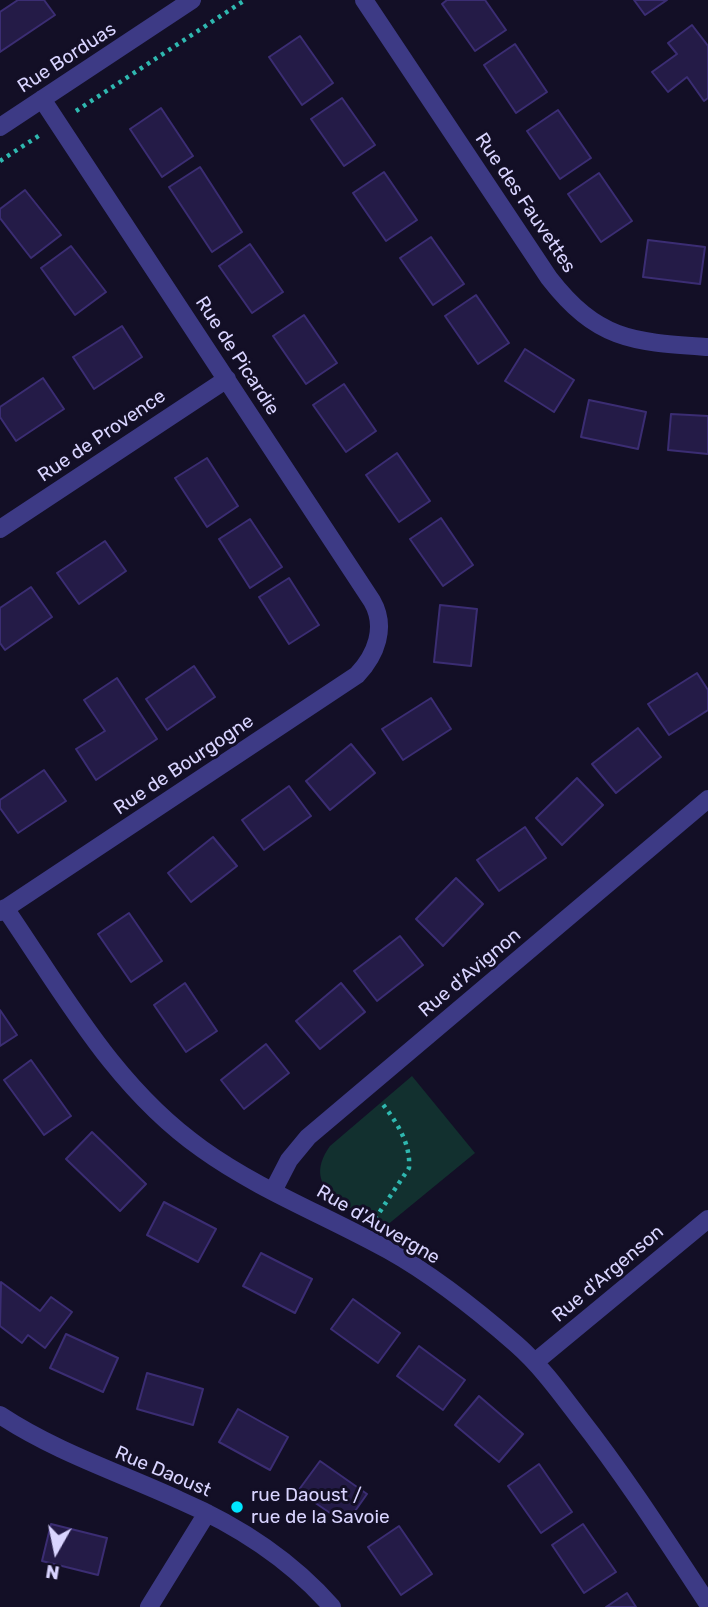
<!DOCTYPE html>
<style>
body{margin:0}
#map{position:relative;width:708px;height:1607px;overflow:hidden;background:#130f26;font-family:Rubik,sans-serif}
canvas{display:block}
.north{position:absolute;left:21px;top:1516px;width:70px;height:70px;-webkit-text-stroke:5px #130f26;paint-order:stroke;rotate:189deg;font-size:19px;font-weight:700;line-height:28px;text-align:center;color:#d9d4ff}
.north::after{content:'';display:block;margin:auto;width:24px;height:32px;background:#d9d4ff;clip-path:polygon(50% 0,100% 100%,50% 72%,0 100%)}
</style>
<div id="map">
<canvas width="708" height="1607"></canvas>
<div class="north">N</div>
</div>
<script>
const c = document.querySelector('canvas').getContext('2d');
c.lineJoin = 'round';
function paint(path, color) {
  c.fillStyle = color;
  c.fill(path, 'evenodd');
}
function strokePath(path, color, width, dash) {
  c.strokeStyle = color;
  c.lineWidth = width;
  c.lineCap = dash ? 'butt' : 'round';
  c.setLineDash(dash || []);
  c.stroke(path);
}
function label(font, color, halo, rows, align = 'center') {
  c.font = font + ' Rubik,sans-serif';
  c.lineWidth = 6;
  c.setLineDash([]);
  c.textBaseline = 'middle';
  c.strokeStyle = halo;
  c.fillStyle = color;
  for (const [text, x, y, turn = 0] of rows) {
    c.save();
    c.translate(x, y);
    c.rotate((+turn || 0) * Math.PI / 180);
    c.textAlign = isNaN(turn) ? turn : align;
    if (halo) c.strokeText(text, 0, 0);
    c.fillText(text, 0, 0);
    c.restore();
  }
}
const green = new Path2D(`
 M 412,1076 L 475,1153 L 386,1226 C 355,1209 297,1192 330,1146 Z`);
const building = new Path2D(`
 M 18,0 L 44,0 L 55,15 L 0,52 L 0,12 Z
 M 447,0 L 485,0 L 506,30 L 475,51 L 442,4 Z
 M 634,0 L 667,0 L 645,15 Z
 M 692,25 L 708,46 L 708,98 L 704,101 L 687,77 L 668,92 L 652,72 L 677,54 L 668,43 Z
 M 300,36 L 333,83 L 302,105 L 269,57 Z
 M 515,44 L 547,92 L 516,113 L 484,65 Z
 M 342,98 L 375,145 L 344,166 L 311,119 Z
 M 161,108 L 193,156 L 162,177 L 130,129 Z
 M 558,110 L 591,158 L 560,179 L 527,131 Z
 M 200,167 L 242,232 L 212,252 L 169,187 Z
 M 384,172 L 417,220 L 386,241 L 353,193 Z
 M 599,173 L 632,221 L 601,242 L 568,194 Z
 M 25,190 L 61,235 L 31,258 L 0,218 L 0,209 Z
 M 431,237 L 464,284 L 433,305 L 400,258 Z
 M 648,240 L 705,247 L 700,284 L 643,277 Z
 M 250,244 L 283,292 L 252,313 L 219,266 Z
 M 71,246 L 106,292 L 75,315 L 41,268 Z
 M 476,295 L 509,343 L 478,364 L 445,316 Z
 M 304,315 L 337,363 L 306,384 L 273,336 Z
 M 122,326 L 142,357 L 94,389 L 73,357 Z
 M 525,349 L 574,380 L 554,412 L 505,381 Z
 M 43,378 L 64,409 L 16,441 L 0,417 L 0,407 Z
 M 344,384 L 376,431 L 346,452 L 313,405 Z
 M 589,400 L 646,412 L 638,449 L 581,437 Z
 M 671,414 L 708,416 L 708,454 L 668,450 Z
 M 397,453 L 430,501 L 399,522 L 366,475 Z
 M 207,458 L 238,506 L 207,527 L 175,478 Z
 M 441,518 L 473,565 L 443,586 L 410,539 Z
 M 250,519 L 282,567 L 250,588 L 219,539 Z
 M 105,541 L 126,571 L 79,604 L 57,573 Z
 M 289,578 L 319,625 L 289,644 L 259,597 Z
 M 31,587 L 52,617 L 5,650 L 0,643 L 0,608 Z
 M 440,605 L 477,609 L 471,666 L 434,662 Z
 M 194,666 L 215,697 L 167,730 L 146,699 Z
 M 697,673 L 708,690 L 708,710 L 669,735 L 648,704 Z
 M 117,678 L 157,739 L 96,780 L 76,749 L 105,731 L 84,700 Z
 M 431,698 L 451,729 L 403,760 L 382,729 Z
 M 638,728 L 661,757 L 616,793 L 592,764 Z
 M 351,744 L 375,773 L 330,810 L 306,781 Z
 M 44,770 L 66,801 L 18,833 L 0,808 L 0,800 Z
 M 577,778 L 603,805 L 562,845 L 536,818 Z
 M 289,786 L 311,816 L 264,850 L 242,820 Z
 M 525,827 L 546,858 L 499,891 L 477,860 Z
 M 213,837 L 237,866 L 191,902 L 168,873 Z
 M 456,878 L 483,904 L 443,946 L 416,919 Z
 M 129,913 L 162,961 L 131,982 L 98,934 Z
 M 400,936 L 423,965 L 377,1001 L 354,971 Z
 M 185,983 L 217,1031 L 186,1052 L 154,1005 Z
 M 341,983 L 365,1012 L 320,1049 L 296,1021 Z
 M 0,1010 L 17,1035 L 0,1046 Z
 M 266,1044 L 289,1073 L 244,1109 L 221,1080 Z
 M 31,1060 L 71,1116 L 44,1135 L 4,1080 Z
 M 92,1132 L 146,1184 L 120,1211 L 66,1159 Z
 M 164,1202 L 216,1229 L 198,1262 L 147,1235 Z
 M 261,1253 L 312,1279 L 295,1313 L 243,1286 Z
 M 1,1282 L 40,1311 L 51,1297 L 72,1312 L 45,1348 L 28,1335 L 22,1343 L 0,1326 Z
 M 353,1299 L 400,1333 L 378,1363 L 331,1329 Z
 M 66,1334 L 118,1358 L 103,1392 L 50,1368 Z
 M 419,1346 L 465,1380 L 443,1410 L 397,1376 Z
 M 147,1373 L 203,1389 L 193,1425 L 137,1409 Z
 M 479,1396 L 523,1434 L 499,1462 L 455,1425 Z
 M 238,1409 L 288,1437 L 270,1470 L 219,1442 Z
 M 320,1461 L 367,1494 L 346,1524 L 298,1491 Z
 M 539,1464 L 572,1512 L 541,1533 L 508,1486 Z
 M 51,1524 L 107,1538 L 98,1575 L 42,1561 Z
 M 583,1524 L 616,1572 L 584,1593 L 552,1545 Z
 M 399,1526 L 432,1574 L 401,1595 L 368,1547 Z
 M 627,1593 L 636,1607 L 606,1607 Z`);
const path = new Path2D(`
 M 76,111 L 245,0
 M 0,161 L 40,135
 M 375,1219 L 409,1168 C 411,1143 396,1121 381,1102`);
const street = new Path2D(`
 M 364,0 L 549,278 C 598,341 633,342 708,347
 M 0,127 L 192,0
 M 0,529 L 227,379
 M 5,908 C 64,994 115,1088 202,1149 C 259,1190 327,1216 388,1250 C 433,1275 477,1310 516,1344 C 540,1365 559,1391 578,1416 C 625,1476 666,1540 708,1604
 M 0,912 L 357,675 C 376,655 387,627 372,601 L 42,99
 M 273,1191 L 289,1160 L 308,1137 L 708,799
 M 535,1362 L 708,1219
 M 0,1415 C 56,1452 118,1472 179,1500 C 237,1525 290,1559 332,1607
 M 149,1607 L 207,1513`);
const markers = [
 [237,1507,7,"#00e5ff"]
];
const streetNames = [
 ["Rue Borduas",67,58,-33],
 ["Rue des Fauvettes",525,203,56],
 ["Rue de Picardie",237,356,57],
 ["Rue de Provence",102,436,-34],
 ["Rue de Bourgogne",184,765,-34],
 ["Rue d'Avignon",470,973,-40],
 ["Rue d'Auvergne",378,1225,30],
 ["Rue d'Argenson",608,1274,-40],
 ["Rue Daoust",163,1472,23]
];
const poiNames = [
 ["rue Daoust /",251,1496],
 ["rue de la Savoie",251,1518]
];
paint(green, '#12302f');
paint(building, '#241b47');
strokePath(building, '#3b2d73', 2);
strokePath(path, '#2fb8b0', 4.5, [3.5, 5]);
strokePath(street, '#3d3a85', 18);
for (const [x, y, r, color] of markers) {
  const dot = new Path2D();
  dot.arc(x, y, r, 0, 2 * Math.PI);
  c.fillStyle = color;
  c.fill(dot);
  strokePath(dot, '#130f26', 2.5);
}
label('19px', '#d9d4ff', '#130f26', streetNames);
label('19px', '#d9d4ff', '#130f26', poiNames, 'left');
</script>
